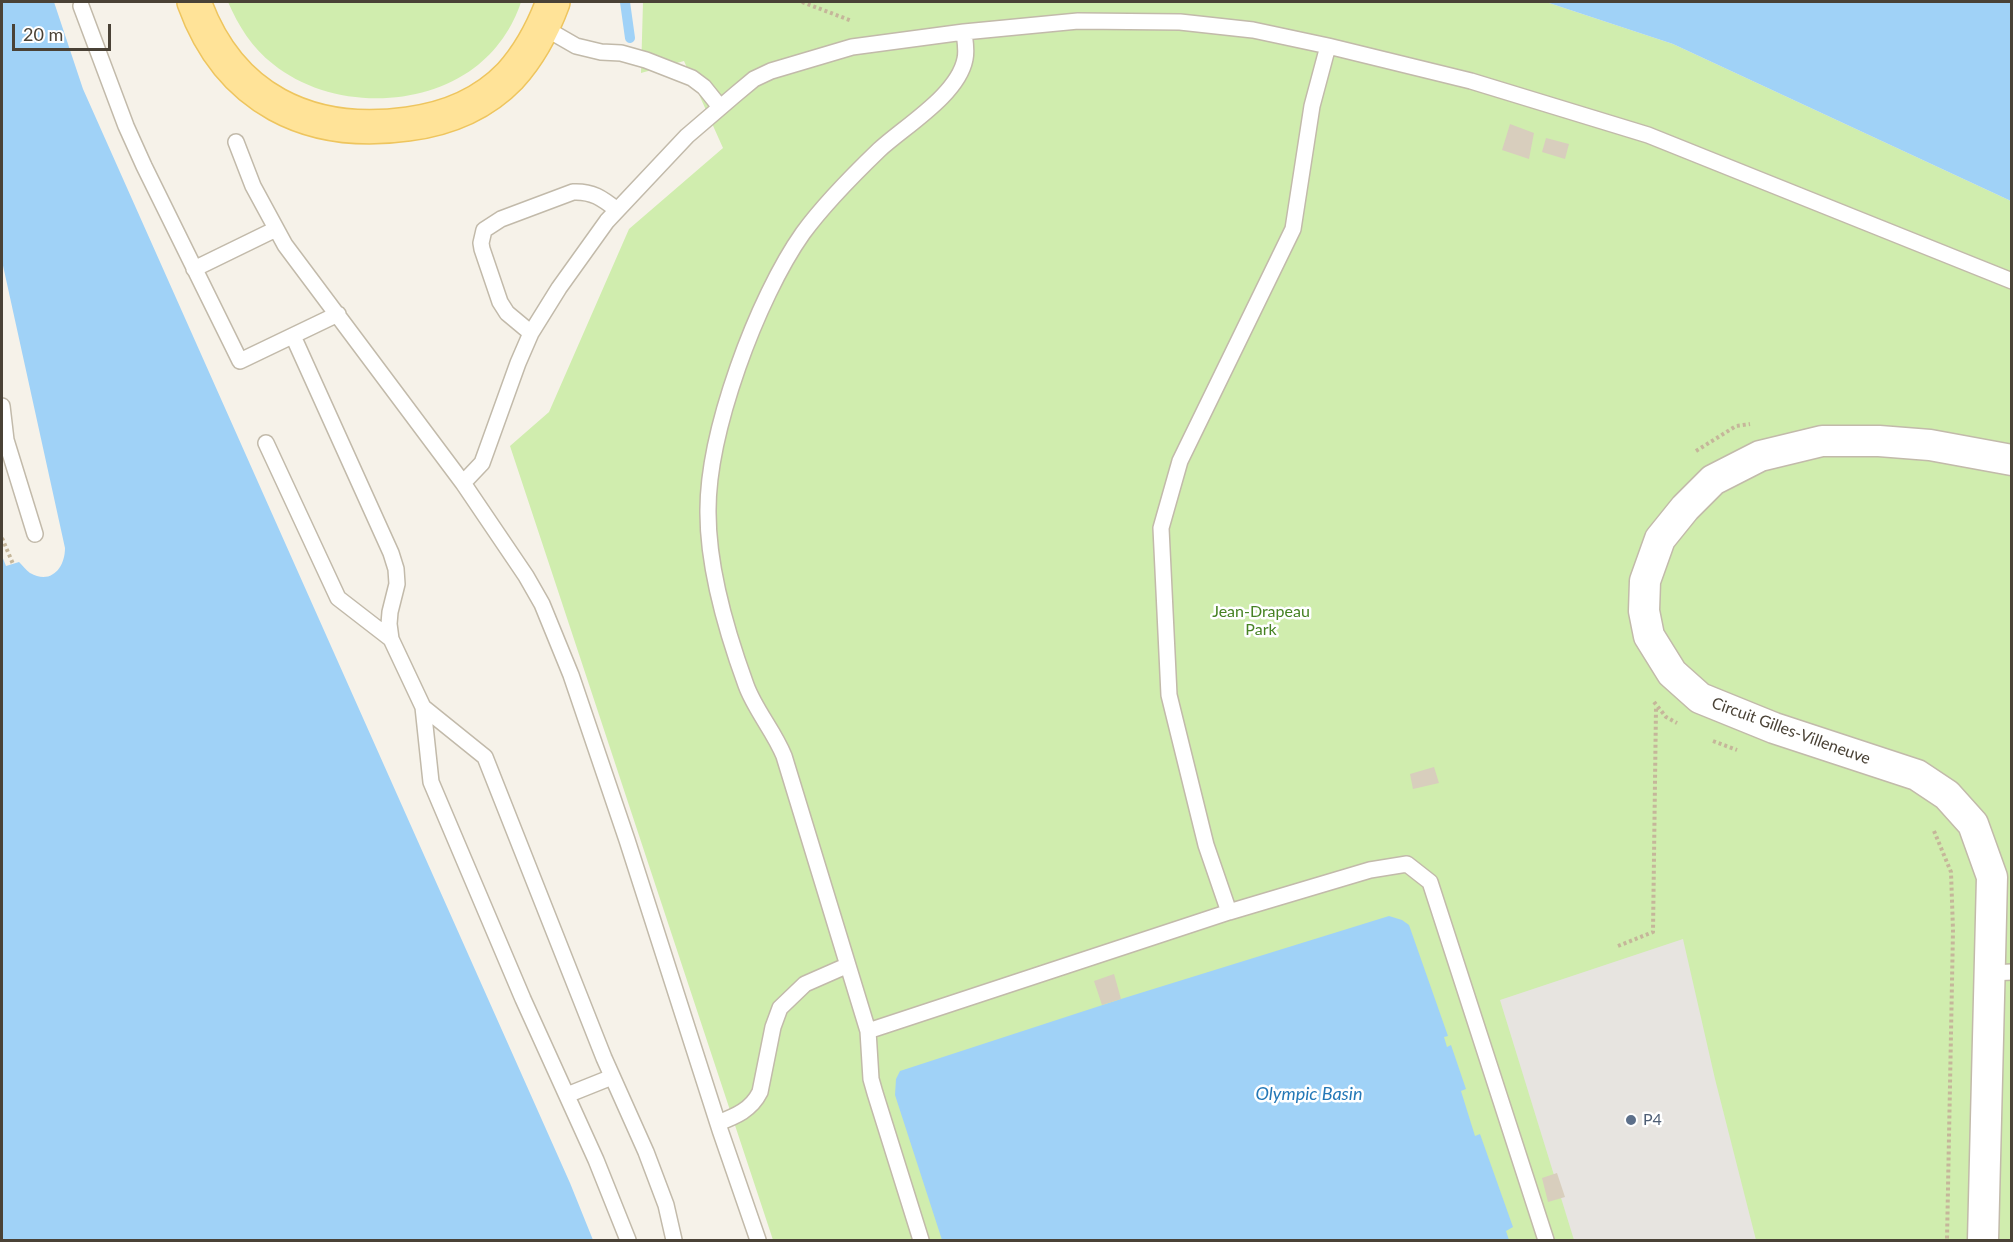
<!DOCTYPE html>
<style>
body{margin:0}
#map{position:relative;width:2013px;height:1242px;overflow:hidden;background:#f6f2e9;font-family:Lato,sans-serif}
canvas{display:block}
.frame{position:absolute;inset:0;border:3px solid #4a4236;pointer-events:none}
.scale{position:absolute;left:12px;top:24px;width:99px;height:27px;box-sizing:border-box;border:3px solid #4a4236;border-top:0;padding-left:8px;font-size:18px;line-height:21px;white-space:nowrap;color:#4a4236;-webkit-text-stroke:4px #fff;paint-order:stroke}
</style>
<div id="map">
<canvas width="2013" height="1242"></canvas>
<div class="frame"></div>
<div class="scale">20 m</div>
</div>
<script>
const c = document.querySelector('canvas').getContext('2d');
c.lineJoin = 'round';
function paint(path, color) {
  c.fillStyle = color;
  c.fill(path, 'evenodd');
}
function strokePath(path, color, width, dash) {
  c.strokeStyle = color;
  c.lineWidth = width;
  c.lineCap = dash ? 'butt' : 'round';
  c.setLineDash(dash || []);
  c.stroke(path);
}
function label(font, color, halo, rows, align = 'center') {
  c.font = font + ' Lato,sans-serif';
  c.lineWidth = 5;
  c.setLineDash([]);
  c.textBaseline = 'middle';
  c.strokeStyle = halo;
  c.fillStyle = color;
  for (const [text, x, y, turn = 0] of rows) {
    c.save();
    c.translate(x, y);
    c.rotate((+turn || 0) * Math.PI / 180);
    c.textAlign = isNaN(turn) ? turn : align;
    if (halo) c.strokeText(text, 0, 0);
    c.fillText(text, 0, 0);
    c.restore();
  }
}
const green = new Path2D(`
 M 228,2 L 521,2 C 513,27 496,52 474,68 C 418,110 327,108 273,64 C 252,48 238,25 228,2 Z
 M 643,2 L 1546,2 L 1673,44 L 2011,201 L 2011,1240 L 773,1240 L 510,446 L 549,412 L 629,229 L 723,148 L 684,61 L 641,73 Z`);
const parking = new Path2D(`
 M 1683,939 L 1715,1079 L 1756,1240 L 1574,1240 L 1500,1000 Z`);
const water = new Path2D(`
 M 2,2 L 54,2 L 83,89 L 570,1183 L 593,1240 L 2,1240 L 2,556 L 6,566 L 19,562 C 22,565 26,570 30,573 C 51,585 65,568 65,548 L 2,261 Z
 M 1546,2 L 2011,2 L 2011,201 L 1673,44 Z
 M 1389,916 L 1402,920 L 1409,925 L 1448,1036 L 1444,1037 L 1447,1047 L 1451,1045 L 1466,1089 L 1461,1091 L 1475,1136 L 1480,1134 L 1513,1227 L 1506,1231 L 1509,1240 L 942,1240 L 895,1095 L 896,1079 L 900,1071 L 1121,999 Z`);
const stream = new Path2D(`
 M 625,2 L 630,38`);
const building = new Path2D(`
 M 1510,124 L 1534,133 L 1529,159 L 1502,150 Z
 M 1546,138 L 1569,144 L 1565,159 L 1542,152 Z
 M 1434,767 L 1439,783 L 1413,789 L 1410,774 Z
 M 1114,974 L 1121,999 L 1102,1005 L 1094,981 Z
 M 1557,1173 L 1565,1197 L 1548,1202 L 1542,1178 Z`);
const path = new Path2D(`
 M 802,2 L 852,21
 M 1696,451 L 1736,426 L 1750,424
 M 2,538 L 13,564
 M 1654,702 L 1666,717 L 1677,723
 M 1713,741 L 1737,750
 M 1934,831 L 1951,872 L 1953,930 L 1947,1240
 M 1618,946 L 1653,932 L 1656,707`);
const lane = new Path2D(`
 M 81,6 L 126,126 L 144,166 L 240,361 L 338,314
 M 543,27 L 576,46 L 601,52 L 621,53 L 646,60 L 692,78 L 704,87 L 720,107
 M 236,142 L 253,186 L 285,245 L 463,483 L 526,576 L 542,604 L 571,675 L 627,840 L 720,1130 L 758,1240
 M 194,269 L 276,229
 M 531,333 L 507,313 L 500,302 L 482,249 L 481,243 L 484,230 L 501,219 L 573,192 C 592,191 602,198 617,210
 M 293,336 L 391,553 L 396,569 L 397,584 L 390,612 L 389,624 L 391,639 L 423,707 L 431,782 L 523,999 L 596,1160 L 628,1240
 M 2,406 L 6,440 L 35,534
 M 266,443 L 338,598 L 391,639
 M 463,483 L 482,463 L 518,363 L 531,333 L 559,288 L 607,221 L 687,136 L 736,94 L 754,79 L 771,71 L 852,47 L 964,32 L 1078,21 L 1180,22 L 1253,30 L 1328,46 L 1471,81 L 1648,135 L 2012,281
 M 423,707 L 485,757 L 604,1058 L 646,1152 L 666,1205 L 674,1240
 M 1229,912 L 1206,845 L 1169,695 L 1161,528 L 1180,461 L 1293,229 L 1312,106 L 1328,46
 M 1990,973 L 2012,972
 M 868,1031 L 784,756 C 774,731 755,710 746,685 C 727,633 708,568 708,513 C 707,433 757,298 803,233 C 825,203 852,176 879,150 C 905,126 958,95 965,59 C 967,50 965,41 964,32
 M 567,1095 L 612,1077
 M 718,1123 C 736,1116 751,1110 760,1092 L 773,1027 L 780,1008 L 805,984 L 846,966
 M 921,1240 L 875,1093 L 871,1079 L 868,1031 L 1229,912 L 1370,870 L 1407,864 L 1430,882 L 1546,1240`);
const street = new Path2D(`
 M 1983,1240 L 1992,877 L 1973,824 L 1947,795 L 1917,775 L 1774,728 L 1700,698 L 1672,673 L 1649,636 L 1644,611 L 1645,581 L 1660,539 L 1685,508 L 1713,480 L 1760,456 L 1822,441 L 1879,441 L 1930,445 L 2012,460`);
const primary = new Path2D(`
 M 194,2 C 229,99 309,138 408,124 C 446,119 483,104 510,76 C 530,54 543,29 553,2`);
const markers = [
 [1631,1120,6,"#5c6f8a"]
];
const parkNames = [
 ["Jean-Drapeau",1261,612],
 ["Park",1261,630]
];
const streetNames = [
 ["Circuit Gilles-Villeneuve",1791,731,20]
];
const serviceNames = [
 ["P4",1643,1120]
];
const waterNames = [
 ["Olympic Basin",1309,1094]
];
paint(green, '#d0edae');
paint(parking, '#e7e4e0');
paint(water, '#a0d2f7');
strokePath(stream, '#a0d2f7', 10);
paint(building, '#d8cebd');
strokePath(lane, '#c2baaa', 18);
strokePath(street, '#c2baaa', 33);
strokePath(primary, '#eec55e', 36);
strokePath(path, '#c5b69a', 4, [3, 3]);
strokePath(lane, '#fff', 15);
strokePath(street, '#fff', 30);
strokePath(primary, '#ffe398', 33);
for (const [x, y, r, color] of markers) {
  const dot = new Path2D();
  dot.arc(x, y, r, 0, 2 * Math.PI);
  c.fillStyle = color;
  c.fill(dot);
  strokePath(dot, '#fff', 2);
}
label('16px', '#468223', '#fff', parkNames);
label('16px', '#4a4236', '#fff', streetNames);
label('16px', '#4e5e75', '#fff', serviceNames, 'left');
label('italic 18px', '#2478b7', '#fff', waterNames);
</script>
